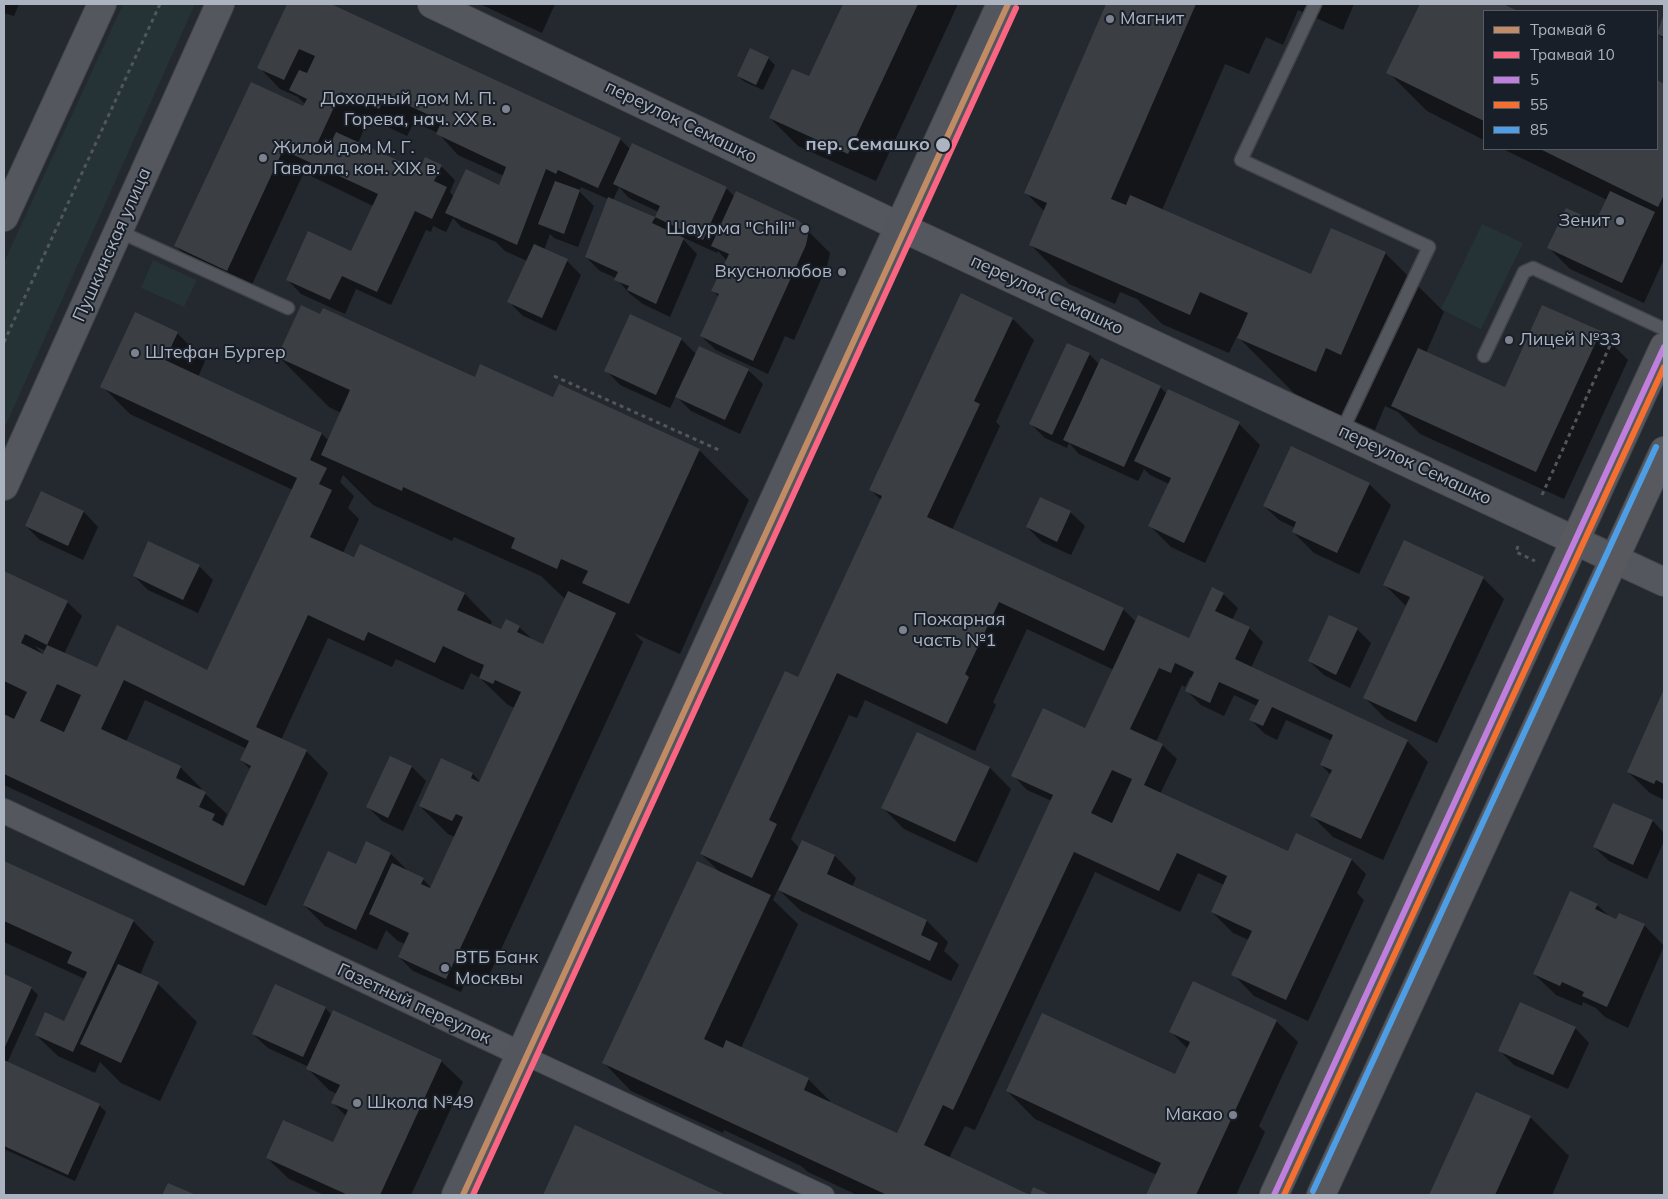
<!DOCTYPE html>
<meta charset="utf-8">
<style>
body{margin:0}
#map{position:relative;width:1668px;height:1199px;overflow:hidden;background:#24282f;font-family:Mulish,sans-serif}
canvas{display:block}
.frame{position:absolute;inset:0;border:5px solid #adb4c1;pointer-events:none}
.legend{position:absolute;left:1483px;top:10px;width:175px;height:140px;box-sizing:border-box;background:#191f28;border:1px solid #545b65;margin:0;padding:6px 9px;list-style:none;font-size:15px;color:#adb4c1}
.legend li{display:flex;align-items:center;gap:10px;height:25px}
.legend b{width:25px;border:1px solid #545b65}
</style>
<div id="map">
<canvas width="1668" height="1199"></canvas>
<div class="frame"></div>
<ul class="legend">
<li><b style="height:6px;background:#c18c65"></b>Трамвай 6</li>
<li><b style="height:6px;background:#fa6682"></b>Трамвай 10</li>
<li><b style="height:6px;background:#c07fdc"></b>5</li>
<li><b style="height:6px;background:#f46f30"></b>55</li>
<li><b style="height:6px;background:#4d9ee5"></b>85</li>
</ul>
</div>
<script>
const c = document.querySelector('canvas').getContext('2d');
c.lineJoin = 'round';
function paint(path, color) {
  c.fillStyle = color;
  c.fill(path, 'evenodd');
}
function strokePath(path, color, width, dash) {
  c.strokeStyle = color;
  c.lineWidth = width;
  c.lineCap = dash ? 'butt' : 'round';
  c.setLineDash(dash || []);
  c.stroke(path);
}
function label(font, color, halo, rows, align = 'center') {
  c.font = font + ' Mulish,sans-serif';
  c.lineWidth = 4;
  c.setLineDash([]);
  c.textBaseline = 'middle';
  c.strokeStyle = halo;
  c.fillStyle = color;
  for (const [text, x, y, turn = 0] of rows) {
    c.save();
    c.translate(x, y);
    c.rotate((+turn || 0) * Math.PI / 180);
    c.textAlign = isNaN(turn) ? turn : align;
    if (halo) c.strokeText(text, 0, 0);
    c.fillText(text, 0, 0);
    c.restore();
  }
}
const green = new Path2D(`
 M 123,4 L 195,4 L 4,429 L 4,262 Z
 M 1482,224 L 1523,243 L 1481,329 L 1441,309 Z
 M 153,260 L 197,280 L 184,307 L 141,288 Z`);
const shadow = new Path2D(`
 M 4,4 L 19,4 L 14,16 L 4,13 Z
 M 288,4 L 328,4 L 620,139 L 631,150 L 726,188 L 735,197 L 808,231 L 830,253 L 827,266 L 794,340 L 785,336 L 768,374 L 716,350 L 701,336 L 719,297 L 713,291 L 727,261 L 718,251 L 717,253 L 680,236 L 697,254 L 670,317 L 643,304 L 630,294 L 616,278 L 600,271 L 586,257 L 608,199 L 581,187 L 579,191 L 594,206 L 578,247 L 554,238 L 550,234 L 544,250 L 567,261 L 581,275 L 556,331 L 523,316 L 509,302 L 527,261 L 505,251 L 496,242 L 461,227 L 453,218 L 446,232 L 433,226 L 431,232 L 426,230 L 391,305 L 356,289 L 345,314 L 301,294 L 287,279 L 351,253 L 373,206 L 313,177 L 305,170 L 249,291 L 197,267 L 176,246 L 306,105 L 298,97 L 280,89 L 259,67 ZM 369,118 L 407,136 L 414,122 L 438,133 L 458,155 L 504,176 L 500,187 L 454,197 L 450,192 L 455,180 L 441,166 L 419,172 L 358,143 ZM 619,187 L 629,198 L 659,212 L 655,219 L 613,200 Z
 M 480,4 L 555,4 L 542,33 Z
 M 844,4 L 958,4 L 876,181 L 798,146 L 770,118 L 810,78 Z
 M 1108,4 L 1354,4 L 1343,30 L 1298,10 L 1283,45 L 1266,37 L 1249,74 L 1225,64 L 1162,210 L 1311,275 L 1385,253 L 1444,312 L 1426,353 L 1505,389 L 1600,332 L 1628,360 L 1564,499 L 1420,434 L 1398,412 L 1385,406 L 1375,430 L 1297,396 L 1237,336 L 1229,353 L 1162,324 L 1137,299 L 1120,292 L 1115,304 L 1069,284 L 1031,245 L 1045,212 L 1026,193 Z
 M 1422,4 L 1500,4 L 1515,11 L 1484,11 L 1484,140 L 1427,111 L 1388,72 Z
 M 1664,17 L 1664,40 L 1657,33 Z
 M 768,58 L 775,65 L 763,90 L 745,82 L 738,76 Z
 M 1657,81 L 1664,85 L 1664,259 L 1644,303 L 1570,269 L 1549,248 L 1596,223 L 1607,200 L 1503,149 L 1657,149 Z
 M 1013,319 L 1034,340 L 996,422 L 1000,426 L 952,530 L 1123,609 L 1136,622 L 1190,640 L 1223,594 L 1238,608 L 1232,620 L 1249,628 L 1263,642 L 1251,668 L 1407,741 L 1428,762 L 1383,860 L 1333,837 L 1312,816 L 1331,775 L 1321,765 L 1332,741 L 1286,720 L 1277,740 L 1265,734 L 1251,720 L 1257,706 L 1234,695 L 1224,716 L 1201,705 L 1187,691 L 1193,678 L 1190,677 L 1185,687 L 1182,685 L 1156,742 L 1162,745 L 1177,759 L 1160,794 L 1293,856 L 1297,835 L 1352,860 L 1366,874 L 1357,893 L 1364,900 L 1308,1021 L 1254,996 L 1233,974 L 1249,940 L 1233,933 L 1212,912 L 1224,885 L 1198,873 L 1180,912 L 1095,872 L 975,1130 L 965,1126 L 949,1158 L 1028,1195 L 857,1195 L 808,1172 L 801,1166 L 724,1130 L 723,1133 L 631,1091 L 604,1063 L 721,873 L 701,854 L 799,679 L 882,501 L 871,490 ZM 1027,629 L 1114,670 L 1086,730 L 1013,775 L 1027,790 L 1052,801 L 902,1137 L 829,1103 L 830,1101 L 808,1079 L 741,1048 L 798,924 L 773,900 L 778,889 L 801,911 L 951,981 L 959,965 L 944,951 L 948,942 L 927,921 L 852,887 L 856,878 L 835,856 L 802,841 L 799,848 L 791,839 L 849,715 L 857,718 L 865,700 L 975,751 L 996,705 L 993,702 Z
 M 177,333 L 205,361 L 198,377 L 322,434 L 329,441 L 341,413 L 329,407 L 279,357 L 475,379 L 553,399 L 699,450 L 749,500 L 680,654 L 634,633 L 643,642 L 486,982 L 469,974 L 461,992 L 413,971 L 399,957 L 405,944 L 398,941 L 386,930 L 377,950 L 325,926 L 304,905 L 356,865 L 391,854 L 410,873 L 423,879 L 431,888 L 455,837 L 448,834 L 420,806 L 441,760 L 473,774 L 480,782 L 515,708 L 508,705 L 480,678 L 471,673 L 463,690 L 396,659 L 392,667 L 328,638 L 281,740 L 306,751 L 328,773 L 266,906 L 4,785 L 4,573 L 67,602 L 82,616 L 64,654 L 97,669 L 208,672 L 293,490 L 130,414 L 102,386 ZM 343,475 L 373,505 L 452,541 L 454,537 L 541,576 L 565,599 L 544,645 L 533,640 L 519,627 L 501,631 L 490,626 L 492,622 L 465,594 L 343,553 L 359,519 L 348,508 L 354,496 L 340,482 ZM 35,646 L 46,651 L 44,655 ZM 145,700 L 247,749 L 241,760 L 251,770 L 225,826 L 223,824 L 227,814 L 201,790 L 201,788 L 180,767 L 126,742 Z
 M 681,339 L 696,354 L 748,370 L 763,384 L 740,434 L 691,411 L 676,396 L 670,408 L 620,385 L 606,370 Z
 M 1089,354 L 1100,365 L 1160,387 L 1167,394 L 1239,424 L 1260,445 L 1205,563 L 1171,547 L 1150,526 L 1169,484 L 1150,475 L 1144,469 L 1138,481 L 1079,454 L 1069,443 L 1067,448 L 1045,438 L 1031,424 Z
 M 1292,448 L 1369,484 L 1391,505 L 1359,574 L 1314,553 L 1293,532 L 1295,528 L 1279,520 L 1264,506 Z
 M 42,493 L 84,512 L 98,527 L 83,560 L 40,540 L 26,526 Z
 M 1070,512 L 1085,526 L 1071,555 L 1042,542 L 1027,527 Z
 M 199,566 L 213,580 L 198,613 L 148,590 L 134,576 Z
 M 1483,578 L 1504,599 L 1437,743 L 1386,719 L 1365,698 L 1407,607 L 1385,585 Z
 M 1357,629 L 1371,643 L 1350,688 L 1324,675 L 1309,661 Z
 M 1664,692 L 1664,800 L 1650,793 L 1628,772 Z
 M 917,734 L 990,768 L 1011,789 L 977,863 L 904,829 L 883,808 Z
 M 412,767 L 426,781 L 403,831 L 382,821 L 368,807 Z
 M 1614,804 L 1653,821 L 1664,833 L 1664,841 L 1647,879 L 1609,861 L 1594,847 Z
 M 4,862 L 133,921 L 154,942 L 140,975 L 158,984 L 197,1022 L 160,1101 L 121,1083 L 100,1062 L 95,1073 L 58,1056 L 36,1035 L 65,1023 L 85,979 L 4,942 Z
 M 1597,905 L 1609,916 L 1617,920 L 1644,925 L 1664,946 L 1628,1028 L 1605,1017 L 1596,1008 L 1583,1002 L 1582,1006 L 1556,995 L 1534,974 Z
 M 4,975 L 31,988 L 38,995 L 7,1063 L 99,1105 L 106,1112 L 75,1181 L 4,1149 Z
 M 325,1008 L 332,1015 L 441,1061 L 463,1082 L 411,1195 L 324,1195 L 289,1179 L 267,1158 L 334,1144 L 346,1116 L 333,1103 L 337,1094 L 329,1090 L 308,1069 L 309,1067 L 268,1048 L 253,1034 Z
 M 1276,1021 L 1298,1042 L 1259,1126 L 1265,1132 L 1236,1195 L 1148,1195 L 1157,1175 L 1035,1119 L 1007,1091 L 1180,1078 L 1188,1049 L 1171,1032 Z
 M 1575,1028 L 1589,1043 L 1568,1089 L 1514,1065 L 1499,1050 Z
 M 1477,1094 L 1530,1117 L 1569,1156 L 1552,1195 L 1431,1195 Z
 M 576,1127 L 723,1195 L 544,1195 Z`);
const building = new Path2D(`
 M 287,4 L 331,4 L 621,138 L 598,188 L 558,170 L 556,174 L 546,169 L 517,245 L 445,213 L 466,169 L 499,185 L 506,167 L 436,134 L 442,121 L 386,95 L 379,109 L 341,92 L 317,144 L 328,149 L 336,132 L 419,170 L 425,157 L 442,165 L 434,181 L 447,187 L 432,219 L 415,211 L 377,292 L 342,276 L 330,300 L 286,280 L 308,231 L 351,251 L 378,194 L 283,150 L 227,271 L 174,246 L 251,82 L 303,106 L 307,99 L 289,90 L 299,70 L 307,73 L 315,56 L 299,49 L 284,80 L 257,68 Z
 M 843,4 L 918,4 L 848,154 L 769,118 L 792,69 L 809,76 Z
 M 1106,4 L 1196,4 L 1111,199 L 1126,205 L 1130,195 L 1311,274 L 1331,228 L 1386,252 L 1341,355 L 1326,348 L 1316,372 L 1237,338 L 1248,313 L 1200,292 L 1190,315 L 1029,245 L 1047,203 L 1024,193 Z
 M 1420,4 L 1503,4 L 1518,11 L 1484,11 L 1484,121 L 1386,73 Z
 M 1664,13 L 1664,37 L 1657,34 Z
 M 750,48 L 769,57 L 756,85 L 737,76 Z
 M 1657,80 L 1664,84 L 1664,195 L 1658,207 L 1540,149 L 1657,149 Z
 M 632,143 L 727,187 L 703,240 L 655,217 L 660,206 L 613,184 Z
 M 555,181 L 580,190 L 564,234 L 538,224 Z
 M 736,191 L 798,220 L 809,230 L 806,245 L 753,361 L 700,336 L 719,294 L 711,291 L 729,254 L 711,246 Z
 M 1610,191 L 1655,212 L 1622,283 L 1547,248 L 1566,208 L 1596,221 Z
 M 608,197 L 655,217 L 652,223 L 684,238 L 656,304 L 627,290 L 629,286 L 614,280 L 618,272 L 585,257 Z
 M 534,244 L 568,259 L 542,318 L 507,302 Z
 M 961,293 L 1013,318 L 974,401 L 980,404 L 927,517 L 1124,608 L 1104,651 L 999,602 L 965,674 L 969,677 L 947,724 L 837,673 L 769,820 L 777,824 L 752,878 L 700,854 L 785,671 L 798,677 L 882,496 L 869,490 Z
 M 301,305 L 320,314 L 323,308 L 475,377 L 480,364 L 553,397 L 559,384 L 700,449 L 629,604 L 582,583 L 588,571 L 561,559 L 557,569 L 511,548 L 515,538 L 403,487 L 402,491 L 321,455 L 350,390 L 277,357 Z
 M 1542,305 L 1601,331 L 1536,472 L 1391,406 L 1418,348 L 1505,387 Z
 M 135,312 L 178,332 L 165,360 L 322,433 L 310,460 L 327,468 L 319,484 L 332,490 L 310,537 L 354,557 L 360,544 L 465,593 L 457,610 L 501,629 L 506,619 L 520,626 L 517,632 L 543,644 L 568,591 L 616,613 L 446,979 L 398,957 L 409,933 L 369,914 L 392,863 L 424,878 L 421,884 L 430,888 L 463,817 L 456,814 L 452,821 L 419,806 L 441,758 L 473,773 L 471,778 L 479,782 L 521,692 L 495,680 L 493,684 L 479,678 L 484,665 L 470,659 L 443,646 L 435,663 L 368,632 L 364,641 L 308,615 L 256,727 L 307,750 L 244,886 L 4,774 L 4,714 L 14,719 L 27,692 L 4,681 L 4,571 L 68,601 L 47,645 L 25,634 L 21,643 L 43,654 L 47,645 L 97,667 L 117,625 L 207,670 L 297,478 L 100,387 ZM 124,680 L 249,741 L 240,760 L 251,766 L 223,826 L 212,820 L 215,814 L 199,807 L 206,792 L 176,778 L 181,766 L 101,729 ZM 57,684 L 81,695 L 64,732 L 40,721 Z
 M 630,314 L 682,338 L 656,395 L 604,371 Z
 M 1067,343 L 1090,353 L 1052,435 L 1029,424 Z
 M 699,346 L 749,369 L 725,420 L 675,397 Z
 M 1101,358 L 1161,386 L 1124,467 L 1063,440 Z
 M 1168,389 L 1240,422 L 1184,543 L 1148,526 L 1171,478 L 1134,461 Z
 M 1291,446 L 1370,483 L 1337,553 L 1292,532 L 1296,522 L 1263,506 Z
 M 41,491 L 84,511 L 68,546 L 25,526 Z
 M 1040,497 L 1071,511 L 1057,542 L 1026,527 Z
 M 1404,540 L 1484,577 L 1416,722 L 1363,698 L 1410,597 L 1383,585 Z
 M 148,541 L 200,565 L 183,600 L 133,576 Z
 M 1212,587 L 1224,593 L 1215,611 L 1250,627 L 1235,659 L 1408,740 L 1361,839 L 1310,816 L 1332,770 L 1320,765 L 1333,735 L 1272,707 L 1263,726 L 1249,720 L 1259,700 L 1219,682 L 1210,703 L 1185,691 L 1194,672 L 1175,663 L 1171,673 L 1159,668 L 1130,729 L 1163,744 L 1144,785 L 1288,851 L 1296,833 L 1352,859 L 1286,1000 L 1231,975 L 1252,931 L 1211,912 L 1227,876 L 1177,853 L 1159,891 L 1074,852 L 953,1110 L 943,1105 L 924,1145 L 1030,1195 L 1033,1187 L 1051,1195 L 887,1195 L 602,1063 L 697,861 L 771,895 L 704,1039 L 723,1048 L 726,1040 L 809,1078 L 804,1090 L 897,1133 L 1053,795 L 1011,776 L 1043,708 L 1085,728 L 1138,615 L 1189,638 ZM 1112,770 L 1132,779 L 1112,823 L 1091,813 Z
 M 1329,615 L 1358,628 L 1336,675 L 1308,661 Z
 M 1664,689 L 1664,784 L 1656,780 L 1654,784 L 1627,772 Z
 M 917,732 L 990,767 L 955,842 L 881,808 Z
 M 390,756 L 412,766 L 388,818 L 366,807 Z
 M 1613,803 L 1653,820 L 1633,865 L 1593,847 Z
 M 802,840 L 835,855 L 827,874 L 927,920 L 921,935 L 938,943 L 930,961 L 778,890 Z
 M 366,841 L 391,853 L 356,930 L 303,905 L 328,851 L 356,864 Z
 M 4,861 L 134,920 L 73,1052 L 35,1035 L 45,1012 L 64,1021 L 87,972 L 67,963 L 72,952 L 4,921 Z
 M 1570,891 L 1598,904 L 1595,909 L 1616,919 L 1619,913 L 1645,924 L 1607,1007 L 1582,996 L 1584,992 L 1562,982 L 1560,986 L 1533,974 Z
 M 118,964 L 159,982 L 121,1063 L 80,1044 Z
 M 4,974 L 32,987 L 4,1049 Z
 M 1193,981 L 1277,1020 L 1196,1195 L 1146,1195 L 1161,1163 L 1006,1091 L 1042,1013 L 1175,1074 L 1190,1042 L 1169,1032 Z
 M 275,984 L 326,1007 L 303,1057 L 252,1034 Z
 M 1520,1002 L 1576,1027 L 1553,1075 L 1498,1051 Z
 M 333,1010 L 442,1060 L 380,1195 L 348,1195 L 266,1158 L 283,1120 L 333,1142 L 348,1110 L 331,1103 L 340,1085 L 306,1069 Z
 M 4,1060 L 100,1104 L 68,1175 L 4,1146 Z
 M 1476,1092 L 1531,1116 L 1495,1195 L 1429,1195 Z
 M 575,1125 L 706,1186 L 726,1195 L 543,1195 Z
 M 168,1183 L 196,1195 L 162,1195 Z`);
const path = new Path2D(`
 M 4,342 L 160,4
 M 554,376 L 719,450
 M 1542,495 L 1617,330
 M 1518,546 L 1516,552 L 1535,561`);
const service = new Path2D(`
 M 1315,4 L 1241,160 L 1429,247 L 1342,431
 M 118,231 L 288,308
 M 1484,356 L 1524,272 L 1533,268 L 1664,329`);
const pedestrian = new Path2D(`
 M 519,1053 L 825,1195`);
const minor = new Path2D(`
 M 4,811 L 519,1053`);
const tertiary = new Path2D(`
 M 432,4 L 892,223 L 1664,582
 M 4,217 L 102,4
 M 4,486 L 220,4`);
const secondary = new Path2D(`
 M 456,1195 L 1001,4`);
const primary = new Path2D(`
 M 1274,1195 L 1664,347
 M 1321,1195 L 1664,451`);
const bus1 = new Path2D(`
 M 1274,1195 L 1664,347`);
const bus2 = new Path2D(`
 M 1284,1195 L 1664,367`);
const bus3 = new Path2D(`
 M 1313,1191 L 1656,447`);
const tram1 = new Path2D(`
 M 463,1195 L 1008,4`);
const tram2 = new Path2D(`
 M 473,1195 L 1016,8`);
const markers = [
 [1110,19,5,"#7d838e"],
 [506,109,5,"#7d838e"],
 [943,145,8,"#adb4c1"],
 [263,158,5,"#7d838e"],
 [1620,221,5,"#7d838e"],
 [805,229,5,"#7d838e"],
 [842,272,5,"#7d838e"],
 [1509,340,5,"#7d838e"],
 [135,353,5,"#7d838e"],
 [903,630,5,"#7d838e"],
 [445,968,5,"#7d838e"],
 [357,1103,5,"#7d838e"],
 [1233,1115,5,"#7d838e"]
];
const poiNames = [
 ["Магнит",1120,19],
 ["Доходный дом М. П.",496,99,"right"],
 ["Горева, нач. ХХ в.",496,120,"right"],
 ["Жилой дом М. Г.",273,148],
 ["Гавалла, кон. XIX в.",273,169],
 ["Зенит",1610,221,"right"],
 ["Шаурма \"Chili\"",795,229,"right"],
 ["Вкуснолюбов",832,272,"right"],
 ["Лицей №33",1519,340],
 ["Штефан Бургер",145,353],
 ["Пожарная",913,620],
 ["часть №1",913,641],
 ["ВТБ Банк",455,958],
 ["Москвы",455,979],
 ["Школа №49",367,1103],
 ["Макао",1223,1115,"right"]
];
const streetNames = [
 ["переулок Семашко",681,122,26],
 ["Пушкинская улица",112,245,-66],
 ["переулок Семашко",1047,295,25],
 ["переулок Семашко",1415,465,25],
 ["Газетный переулок",414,1004,25]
];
const stopNames = [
 ["пер. Семашко",930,145]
];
paint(green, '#253336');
paint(shadow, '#0007');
paint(building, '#3b3f44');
strokePath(service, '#404348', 15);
strokePath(pedestrian, '#404348', 20);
strokePath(minor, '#404348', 26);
strokePath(tertiary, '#404348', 30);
strokePath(secondary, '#404348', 30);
strokePath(primary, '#41454c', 30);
strokePath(path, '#52565b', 3, [4, 4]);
strokePath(service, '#54575e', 12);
strokePath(pedestrian, '#54575e', 18);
strokePath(minor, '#54575e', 24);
strokePath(tertiary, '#54575e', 28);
strokePath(secondary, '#53565c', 28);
strokePath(primary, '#57595f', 28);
strokePath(bus1, '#c07fdc', 6);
strokePath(bus2, '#f46f30', 6);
strokePath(bus3, '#4d9ee5', 6);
strokePath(tram1, '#c18c65', 6);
strokePath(tram2, '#fa6682', 6);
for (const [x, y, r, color] of markers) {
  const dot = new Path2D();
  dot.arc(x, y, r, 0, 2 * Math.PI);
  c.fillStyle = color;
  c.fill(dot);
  strokePath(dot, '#191f28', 2);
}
label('18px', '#adb4c1', '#191f28', poiNames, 'left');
label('18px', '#adb4c1', '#191f28', streetNames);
label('bold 18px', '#adb4c1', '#191f28', stopNames, 'right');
</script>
